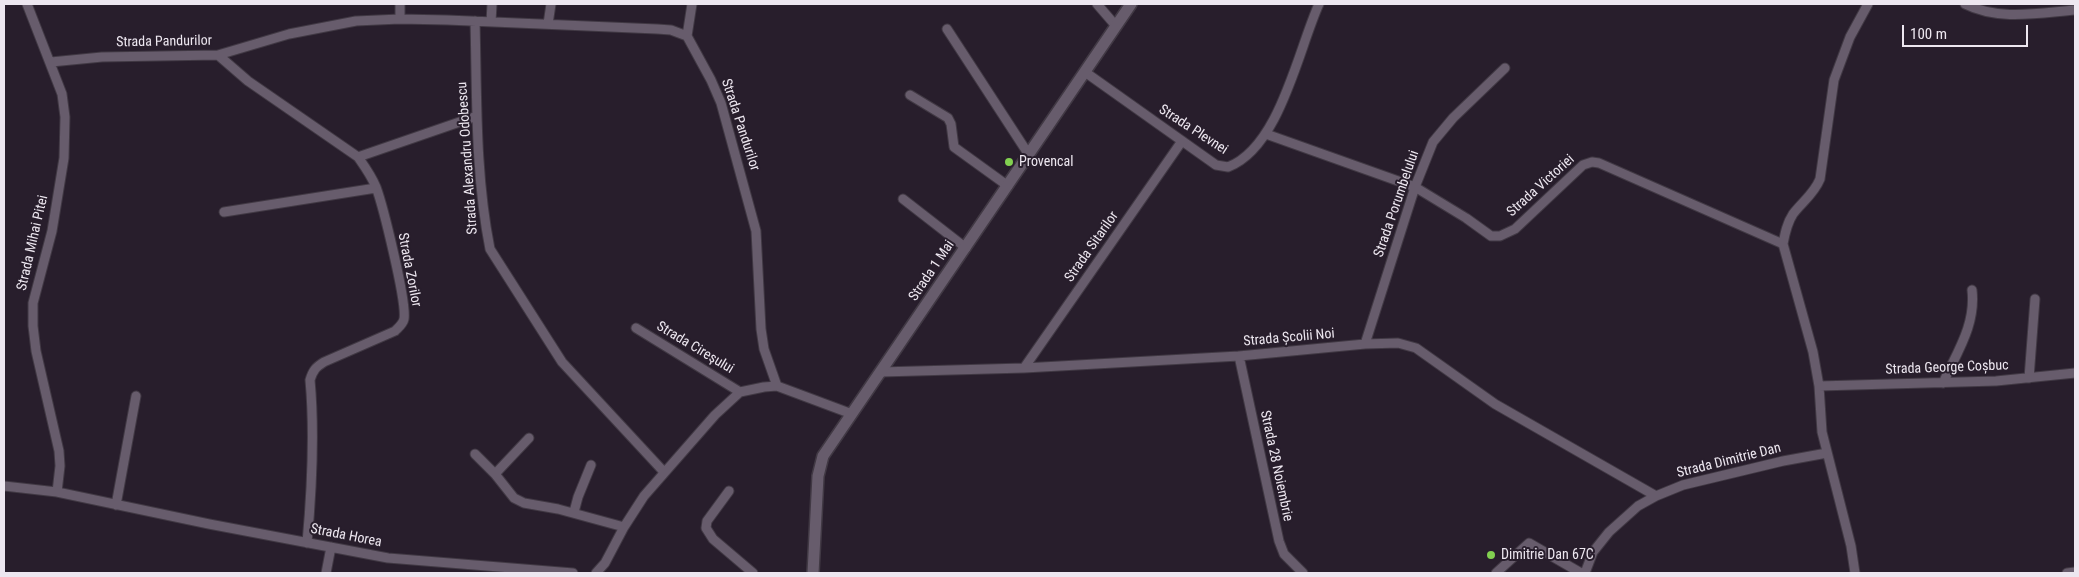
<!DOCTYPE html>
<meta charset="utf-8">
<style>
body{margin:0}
#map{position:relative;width:2079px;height:577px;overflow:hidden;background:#281e2c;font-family:"Roboto Condensed",sans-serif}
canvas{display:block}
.frame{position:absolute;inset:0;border:5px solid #ede7f0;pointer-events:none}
.scale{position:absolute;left:1902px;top:25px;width:126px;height:22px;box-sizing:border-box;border:2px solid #ede7f0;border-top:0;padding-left:6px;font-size:15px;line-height:18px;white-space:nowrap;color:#ede7f0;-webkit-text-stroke:4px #281e2c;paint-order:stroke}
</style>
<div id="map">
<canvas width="2079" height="577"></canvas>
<div class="frame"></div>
<div class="scale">100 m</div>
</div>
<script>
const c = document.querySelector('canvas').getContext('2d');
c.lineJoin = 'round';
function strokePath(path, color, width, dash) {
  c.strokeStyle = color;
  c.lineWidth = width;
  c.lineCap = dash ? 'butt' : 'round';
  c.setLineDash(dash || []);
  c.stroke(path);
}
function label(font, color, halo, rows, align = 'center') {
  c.font = font + ' "Roboto Condensed",sans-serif';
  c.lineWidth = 4;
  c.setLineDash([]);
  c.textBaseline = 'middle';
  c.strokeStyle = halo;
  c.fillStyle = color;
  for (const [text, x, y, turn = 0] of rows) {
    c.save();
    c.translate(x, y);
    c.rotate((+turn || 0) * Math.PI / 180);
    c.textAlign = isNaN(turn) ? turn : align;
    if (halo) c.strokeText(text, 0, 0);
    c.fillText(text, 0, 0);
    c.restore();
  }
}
const minor = new Path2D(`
 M 27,4 L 62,94 L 65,117 L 64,158 L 52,231 L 33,303 L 33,326 L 36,351 L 59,451 L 60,466 L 57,492
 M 400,4 L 400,19
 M 1097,4 L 1116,26
 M 1965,4 C 1999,21 2038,13 2075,10
 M 475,21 C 477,96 475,174 490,249 L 562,362 L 664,472
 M 491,22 L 492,4
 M 548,24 L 551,4
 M 947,29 L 1029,155
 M 687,36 L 692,4
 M 218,55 L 248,81 L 358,157 C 365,167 371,175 376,187 C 383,206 407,302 404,319 C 403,324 399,327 395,331 L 324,362 C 316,367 313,370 310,380 C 315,434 312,488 307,543
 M 51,62 L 102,57 L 218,55 L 289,34 L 356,21 L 400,19 L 447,20 L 657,29 L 671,30 L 687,36 L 711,80 L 721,103 L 756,231 L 761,329 L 764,349 L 777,386
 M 1085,72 L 1216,165 L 1228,167 C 1280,147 1298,50 1319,4
 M 910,95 L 948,118 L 951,124 L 954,147 L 1008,186
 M 1266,134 L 1415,187 L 1466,218 L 1491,236 L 1500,236 L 1515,229 L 1583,165 L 1592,162 L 1599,163 L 1783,244
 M 358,157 L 477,116
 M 903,199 L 966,248
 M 224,212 L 376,188
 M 636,328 L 740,392
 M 1365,344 L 1415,187 L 1433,142 L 1453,118 L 1505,68
 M 1239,356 L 1279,541 L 1284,554 L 1303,573
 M 1024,368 L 1182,141
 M 881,372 L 1024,368 L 1239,356 L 1365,344 L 1398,343 L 1416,348 L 1495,404 L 1656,496
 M 2029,378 L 2035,299
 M 1943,383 C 1957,352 1976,325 1972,290
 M 1819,386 L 1996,381 L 2075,373
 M 475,454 L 495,474 L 514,498 L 524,503 L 558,509 L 624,527
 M 495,474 L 529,438
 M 4,486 L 57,492 L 209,524 L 388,558 L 573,573
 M 729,491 L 707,521 L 706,528 L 713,539 L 753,573
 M 116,505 L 136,396
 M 574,512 L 578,497 L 591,465
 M 326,573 L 331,547
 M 596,573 L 605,563 L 624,527 L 644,496 L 715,415 L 740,392 L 764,387 L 777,386 L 852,414
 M 1496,573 L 1529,543 L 1581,573
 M 1585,573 L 1593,552 L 1609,532 L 1638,506 L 1656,496 L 1683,485 L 1783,461 L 1827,453
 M 1855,573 L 1851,546 L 1822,432 L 1819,386 L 1813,352 L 1783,244 C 1785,233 1787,223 1793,214 C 1802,202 1814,194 1820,179 L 1834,80 L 1850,37 L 1868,4
 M 2067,573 L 2075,572`);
const secondary = new Path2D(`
 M 813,573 L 818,476 L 823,456 L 1131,4`);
const markers = [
 [1009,162,5,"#82d050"],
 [1491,555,5,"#82d050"]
];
const streetNames = [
 ["Strada Pandurilor",164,42,-1],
 ["Strada Pandurilor",740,125,72],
 ["Strada Plevnei",1193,130,33],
 ["Strada Alexandru Odobescu",468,158,-94],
 ["Strada Victoriei",1541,186,-42],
 ["Strada Porumbelului",1397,204,-71],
 ["Strada Mihai Pitei",33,243,-77],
 ["Strada Sitarilor",1092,247,-55],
 ["Strada Zorilor",409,270,79],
 ["Strada 1 Mai",932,271,-56],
 ["Strada Școlii Noi",1289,338,-5],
 ["Strada Cireşului",695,348,31],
 ["Strada George Coșbuc",1947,368,-2],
 ["Strada Dimitrie Dan",1729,461,-14],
 ["Strada 28 Noiembrie",1276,466,78],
 ["Strada Horea",346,536,11]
];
const poiNames = [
 ["Provencal",1019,162],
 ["Dimitrie Dan 67C",1501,555]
];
strokePath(minor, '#413944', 11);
strokePath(secondary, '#413944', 14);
strokePath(minor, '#675c6c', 9);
strokePath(secondary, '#675c6c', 11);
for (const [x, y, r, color] of markers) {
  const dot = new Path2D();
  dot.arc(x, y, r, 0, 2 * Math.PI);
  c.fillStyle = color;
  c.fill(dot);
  strokePath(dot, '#281e2c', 2);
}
label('14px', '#ede7f0', '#281e2c', streetNames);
label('14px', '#ede7f0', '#281e2c', poiNames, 'left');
</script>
